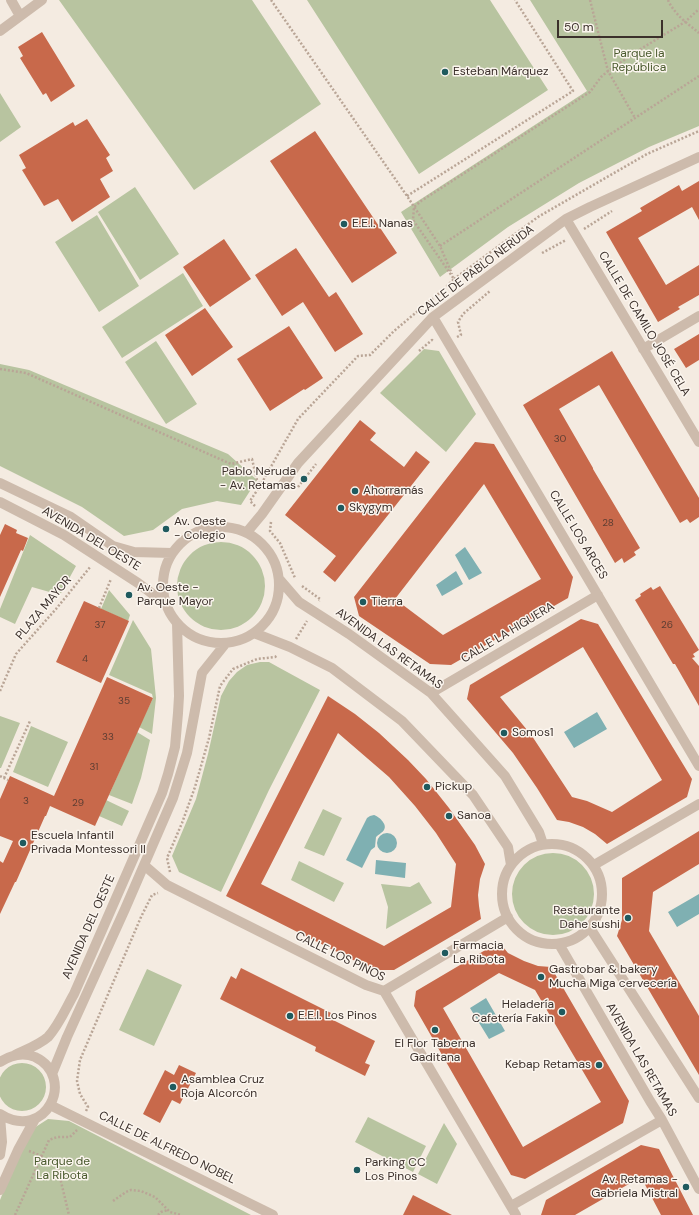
<!DOCTYPE html>
<meta charset="utf-8">
<style>
body{margin:0}
#map{position:relative;width:699px;height:1215px;overflow:hidden;background:#f4ebe1;font-family:"DM Sans",sans-serif}
canvas{display:block}
.scale{position:absolute;left:557px;top:20px;width:106px;height:18px;box-sizing:border-box;border:2px solid #3b302b;border-top:0;padding-left:5px;font-size:12px;line-height:14px;white-space:nowrap;color:#3b302b;-webkit-text-stroke:3px #fbf5ee;paint-order:stroke}
</style>
<div id="map">
<canvas width="699" height="1215"></canvas>
<div class="scale">50 m</div>
</div>
<script>
const c = document.querySelector('canvas').getContext('2d');
c.lineJoin = 'round';
function paint(path, color) {
  c.fillStyle = color;
  c.fill(path, 'evenodd');
}
function strokePath(path, color, width, dash) {
  c.strokeStyle = color;
  c.lineWidth = width;
  c.lineCap = dash ? 'butt' : 'round';
  c.setLineDash(dash || []);
  c.stroke(path);
}
function label(font, color, halo, rows, align = 'center') {
  c.font = font + ' "DM Sans",sans-serif';
  c.lineWidth = 3;
  c.setLineDash([]);
  c.textBaseline = 'middle';
  c.strokeStyle = halo;
  c.fillStyle = color;
  for (const [text, x, y, turn = 0] of rows) {
    c.save();
    c.translate(x, y);
    c.rotate((+turn || 0) * Math.PI / 180);
    c.textAlign = isNaN(turn) ? turn : align;
    if (halo) c.strokeText(text, 0, 0);
    c.fillText(text, 0, 0);
    c.restore();
  }
}
const green = new Path2D(`
 M 59,0 L 252,0 L 321,104 L 194,190 Z
 M 307,0 L 490,0 L 548,90 L 419,174 Z
 M 530,0 L 699,0 L 699,126 L 649,147 L 579,183 L 508,227 L 440,277 L 401,212 L 587,91 Z
 M 0,93 L 21,127 L 0,142 Z
 M 135,187 L 179,254 L 140,280 L 98,212 Z
 M 97,215 L 139,286 L 99,312 L 55,242 Z
 M 183,273 L 203,306 L 122,358 L 102,327 Z
 M 156,341 L 197,404 L 166,424 L 125,362 Z
 M 424,349 L 439,351 L 476,414 L 446,452 L 380,393 Z
 M 0,364 L 29,370 L 228,454 L 257,480 L 241,505 L 217,501 L 182,509 L 153,530 L 124,536 L 82,507 L 0,466 Z
 M 30,535 L 76,566 L 60,595 L 32,587 L 15,624 L 0,617 L 0,609 Z
 M177 586a44 44 0 1 1 88 0a44 44 0 1 1-88 0Z
 M 109,590 L 130,615 L 128,621 L 101,609 Z
 M 133,620 L 151,649 L 156,698 L 152,734 L 139,727 L 153,698 L 152,694 L 109,675 Z
 M 260,662 L 269,662 L 278,667 L 320,690 L 269,790 L 221,892 L 179,872 L 172,856 L 196,799 L 208,754 L 221,696 L 229,681 L 237,672 L 247,665 Z
 M 0,716 L 20,723 L 1,768 L 0,768 Z
 M 31,726 L 68,742 L 48,787 L 13,772 Z
 M 137,732 L 150,740 L 141,778 L 132,804 L 109,795 Z
 M 106,800 L 129,811 L 122,826 L 99,816 Z
 M 323,809 L 342,818 L 324,856 L 304,848 Z
 M512 894a41 41 0 1 1 82 0a41 41 0 1 1-82 0Z
 M 299,861 L 344,883 L 334,902 L 291,880 Z
 M 419,882 L 432,903 L 386,929 L 388,907 L 381,884 L 410,887 Z
 M 147,969 L 182,985 L 154,1046 L 119,1030 Z
 M-2 1087a24 24 0 1 1 48 0a24 24 0 1 1-48 0Z
 M 368,1117 L 426,1146 L 413,1172 L 355,1142 Z
 M 48,1119 L 69,1121 L 251,1215 L 0,1215 L 0,1200 L 20,1150 L 34,1128 Z
 M 444,1123 L 457,1144 L 437,1184 L 418,1174 Z`);
const water = new Path2D(`
 M 465,547 L 482,573 L 469,580 L 455,555 Z
 M 456,571 L 463,584 L 442,596 L 436,585 Z
 M 597,712 L 607,729 L 574,748 L 564,732 Z
 M 374,815 C 378,816 388,824 384,830 C 383,832 378,835 376,837 L 375,847 L 371,850 L 362,868 L 346,860 L 367,818 L 370,816 Z
 M377 843a10 10 0 1 1 20 0a10 10 0 1 1-20 0Z
 M 376,860 L 406,863 L 405,878 L 375,874 Z
 M 699,894 L 699,914 L 677,927 L 668,912 Z
 M 486,998 L 505,1031 L 489,1039 L 470,1008 Z`);
const building = new Path2D(`
 M 42,32 L 75,86 L 51,102 L 46,93 L 43,95 L 20,58 L 23,56 L 18,47 Z
 M 87,119 L 110,155 L 106,158 L 113,171 L 100,179 L 110,197 L 72,222 L 58,199 L 44,206 L 22,170 L 26,168 L 19,155 L 73,122 L 75,126 Z
 M 315,131 L 397,253 L 352,283 L 270,161 Z
 M 699,181 L 699,220 L 692,207 L 638,238 L 666,285 L 699,265 L 699,295 L 678,307 L 680,309 L 658,322 L 606,232 L 642,211 L 640,208 L 679,185 L 682,191 Z
 M 224,239 L 251,279 L 210,307 L 183,267 Z
 M 296,248 L 329,297 L 336,292 L 363,334 L 335,352 L 303,302 L 282,316 L 255,275 Z
 M 205,308 L 233,347 L 192,376 L 165,335 Z
 M 289,326 L 323,378 L 305,390 L 304,389 L 270,411 L 237,359 Z
 M 699,334 L 699,360 L 686,368 L 674,349 Z
 M 612,351 L 699,498 L 699,517 L 690,523 L 687,519 L 680,523 L 599,385 L 559,409 L 593,468 L 593,469 L 640,548 L 634,552 L 636,555 L 624,563 L 622,558 L 615,563 L 523,405 Z
 M 360,420 L 376,433 L 370,440 L 404,467 L 416,451 L 430,462 L 335,582 L 323,572 L 336,556 L 285,515 Z
 M 475,442 L 494,444 L 573,577 L 568,598 L 451,665 L 430,664 L 359,616 L 354,597 ZM 484,484 L 541,579 L 443,635 L 395,599 Z
 M 5,524 L 17,530 L 16,533 L 28,538 L 23,551 L 21,550 L 0,597 L 0,535 Z
 M 660,586 L 699,650 L 693,654 L 695,657 L 692,658 L 699,666 L 699,706 L 675,664 L 673,664 L 635,600 L 641,596 L 640,594 L 651,587 L 653,590 Z
 M 84,601 L 129,621 L 101,683 L 56,662 Z
 M 581,619 L 598,624 L 692,779 L 687,797 L 607,844 L 595,834 L 583,827 L 569,822 L 557,820 L 537,788 L 513,753 L 467,699 L 470,685 ZM 583,647 L 662,780 L 612,812 L 587,801 L 572,797 L 532,736 L 500,697 Z
 M 107,677 L 153,698 L 95,826 L 50,806 L 46,816 L 45,816 L 16,882 L 15,882 L 0,914 L 0,861 L 3,863 L 13,841 L 0,836 L 0,799 L 10,776 L 54,796 Z
 M 328,696 L 355,714 L 379,733 L 408,760 L 426,779 L 449,808 L 475,845 L 485,864 L 480,879 L 478,895 L 479,906 L 481,919 L 394,970 L 373,970 L 226,896 ZM 338,733 L 389,777 L 415,806 L 436,833 L 456,864 L 451,907 L 384,946 L 261,884 Z
 M 699,831 L 699,864 L 653,892 L 649,931 L 699,1016 L 699,1075 L 617,936 L 622,920 L 622,878 Z
 M 499,942 L 508,953 L 524,961 L 538,966 L 551,967 L 629,1101 L 623,1123 L 525,1179 L 511,1175 L 414,1006 L 416,991 ZM 499,973 L 535,990 L 601,1102 L 523,1147 L 443,1008 Z
 M 241,968 L 333,1014 L 331,1019 L 375,1041 L 365,1063 L 370,1065 L 365,1076 L 315,1051 L 316,1047 L 220,999 L 231,976 L 236,979 Z
 M 179,1065 L 196,1073 L 180,1104 L 172,1100 L 160,1123 L 143,1114 L 165,1070 L 174,1075 Z
 M 641,1145 L 659,1149 L 693,1215 L 661,1215 L 641,1177 L 575,1215 L 541,1215 L 546,1200 Z
 M 413,1195 L 452,1215 L 403,1215 Z`);
const path = new Path2D(`
 M 271,0 L 407,196 L 440,246 L 452,274
 M 590,0 L 608,71 L 635,118
 M 668,0 C 674,14 688,24 699,33
 M 407,196 L 573,91 L 515,0
 M 584,229 L 612,211
 M 440,246 L 699,76
 M 542,253 L 566,240
 M 454,279 L 538,217 L 647,154 L 699,131
 M 457,337 L 461,335 L 458,322 L 463,314 L 490,291
 M 419,351 L 432,340 L 434,342
 M 0,369 L 26,373 L 231,464 L 252,459 L 257,480 L 260,485
 M 298,487 L 316,464
 M 255,506 L 250,501 L 260,486 L 298,419 L 358,356 L 370,355 L 394,331 L 443,290 L 454,279 L 413,220 L 414,207 L 421,201 L 590,92 L 601,77 L 608,71 L 639,50 L 685,22 L 699,9
 M 271,522 L 270,531 L 280,543 L 295,578
 M 302,586 L 320,599 L 319,601
 M 99,608 L 111,579
 M 296,639 L 307,621
 M 0,691 L 16,654 L 56,609 L 91,566
 M 0,776 L 8,780
 M 4,778 L 30,721
 M 170,872 L 167,858 L 182,823 L 195,787 L 209,738 L 220,686 L 233,669 L 257,659 L 275,657 L 278,655
 M 86,1111 L 88,1107 L 80,1094 L 77,1081 L 80,1060 L 141,917 L 152,895 L 158,893
 M 29,1151 L 42,1156
 M 57,1165 L 69,1215
 M 113,1201 L 126,1192 L 131,1190 L 141,1191 L 155,1197 L 170,1212 L 181,1215
 M 15,1215 L 49,1140 L 57,1137 L 70,1137 L 77,1130
 M 158,1215 L 161,1212 L 168,1210`);
const minor = new Path2D(`
 M 11,0 L 20,16
 M 0,31 L 42,0
 M 566,219 L 699,442
 M 433,317 L 699,766
 M 643,349 L 699,316
 M 0,483 L 71,517 L 113,546 L 134,552 L 172,553
 M 0,502 L 64,535 L 138,583 L 166,604
 M163 585a58 58 0 1 1 116 0a58 58 0 1 1-116 0Z
 M 247,532 L 262,514 L 298,463 L 433,317 L 566,219 L 590,207 L 699,157
 M 280,580 L 299,602 L 349,634 L 431,693 L 505,776 L 539,832 L 543,844
 M 254,633 L 290,647 L 332,668 L 402,721 L 473,795 L 508,847 L 511,865
 M 431,693 L 598,595
 M502 894a50 50 0 1 1 100 0a50 50 0 1 1-100 0Z
 M 144,865 L 167,885 L 366,985 L 384,991 L 516,1215
 M 594,865 L 699,804
 M 590,928 L 699,1098
 M 559,944 L 650,1101 L 662,1120 L 699,1189
 M 384,991 L 508,917
 M 15,1055 C 25,1050 39,1045 48,1037 C 59,1025 66,1008 74,994 L 162,793 L 168,774 L 175,747 L 178,713 L 179,696 L 177,623
 M 0,1062 C 11,1055 23,1052 35,1057 C 77,1077 46,1143 0,1114
 M 52,1074 L 67,1037 L 125,909 L 173,798 L 187,753 L 202,673 L 226,643
 M 50,1105 L 273,1215
 M 0,1116 L 2,1142 L 0,1155
 M 0,1190 L 18,1150 L 35,1119
 M 511,1206 L 662,1120`);
const markers = [
 [445,72,4,"#1f5a5e"],
 [344,224,4,"#1f5a5e"],
 [304,479,4,"#1f5a5e"],
 [355,491,4,"#1f5a5e"],
 [341,508,4,"#1f5a5e"],
 [166,529,4,"#1f5a5e"],
 [129,595,4,"#1f5a5e"],
 [363,602,4,"#1f5a5e"],
 [504,733,4,"#1f5a5e"],
 [427,787,4,"#1f5a5e"],
 [449,816,4,"#1f5a5e"],
 [23,843,4,"#1f5a5e"],
 [628,918,4,"#1f5a5e"],
 [445,953,4,"#1f5a5e"],
 [541,977,4,"#1f5a5e"],
 [562,1012,4,"#1f5a5e"],
 [290,1016,4,"#1f5a5e"],
 [435,1030,4,"#1f5a5e"],
 [599,1065,4,"#1f5a5e"],
 [173,1087,4,"#1f5a5e"],
 [357,1170,4,"#1f5a5e"],
 [686,1187,4,"#1f5a5e"]
];
const numberNames = [
 ["30",560,439],
 ["28",608,523],
 ["37",100,625],
 ["26",667,625],
 ["4",85,659],
 ["35",124,701],
 ["33",108,737],
 ["31",94,767],
 ["3",26,801],
 ["29",78,803]
];
const parkNames = [
 ["Parque la",639,54],
 ["República",639,68],
 ["Parque de",62,1162],
 ["La Ribota",62,1176]
];
const poiNames = [
 ["Esteban Márquez",453,72],
 ["E.E.I. Nanas",352,224],
 ["Pablo Neruda",296,472,"right"],
 ["- Av. Retamas",296,486,"right"],
 ["Ahorramás",363,491],
 ["Skygym",349,508],
 ["Av. Oeste",174,522],
 ["- Colegio",174,536],
 ["Av. Oeste -",137,588],
 ["Parque Mayor",137,602],
 ["Tierra",371,602],
 ["Somos1",512,733],
 ["Pickup",435,787],
 ["Sanoa",457,816],
 ["Escuela Infantil",31,836],
 ["Privada Montessori II",31,850],
 ["Restaurante",620,911,"right"],
 ["Dahe sushi",620,925,"right"],
 ["Farmacia",453,946],
 ["La Ribota",453,960],
 ["Gastrobar & bakery",549,970],
 ["Mucha Miga cervecería",549,984],
 ["Heladería",554,1005,"right"],
 ["Cafetería Fakin",554,1019,"right"],
 ["E.E.I. Los Pinos",298,1016],
 ["El Flor Taberna",435,1044,"center"],
 ["Gaditana",435,1058,"center"],
 ["Kebap Retamas",591,1065,"right"],
 ["Asamblea Cruz",181,1080],
 ["Roja Alcorcón",181,1094],
 ["Parking CC",365,1163],
 ["Los Pinos",365,1177],
 ["Av. Retamas -",678,1180,"right"],
 ["Gabriela Mistral",678,1194,"right"]
];
const streetNames = [
 ["CALLE DE PABLO NERUDA",476,271,-37],
 ["CALLE DE CAMILO JOSÉ CELA",644,324,59],
 ["CALLE LOS ARCES",578,535,59],
 ["AVENIDA DEL OESTE",91,539,31],
 ["PLAZA MAYOR",44,608,-50],
 ["CALLE LA HIGUERA",508,633,-31],
 ["AVENIDA LAS RETAMAS",389,649,36],
 ["AVENIDA DEL OESTE",89,927,-66],
 ["CALLE LOS PINOS",340,957,26],
 ["AVENIDA LAS RETAMAS",641,1060,60],
 ["CALLE DE ALFREDO NOBEL",167,1148,26]
];
paint(green, '#b8c4a0');
paint(water, '#7fb0b2');
paint(building, '#c8694b');
strokePath(path, '#b9a596', 2.5, [2, 2]);
strokePath(minor, '#cdbbac', 10);
for (const [x, y, r, color] of markers) {
  const dot = new Path2D();
  dot.arc(x, y, r, 0, 2 * Math.PI);
  c.fillStyle = color;
  c.fill(dot);
  strokePath(dot, '#fbf5ee', 1.5);
}
label('10px', '#5e3e33', null, numberNames);
label('12px', '#4a5a2e', '#fbf5ee', parkNames);
label('12px', '#3b302b', '#fbf5ee', poiNames, 'left');
label('12px', '#3b302b', '#fbf5ee', streetNames);
</script>
